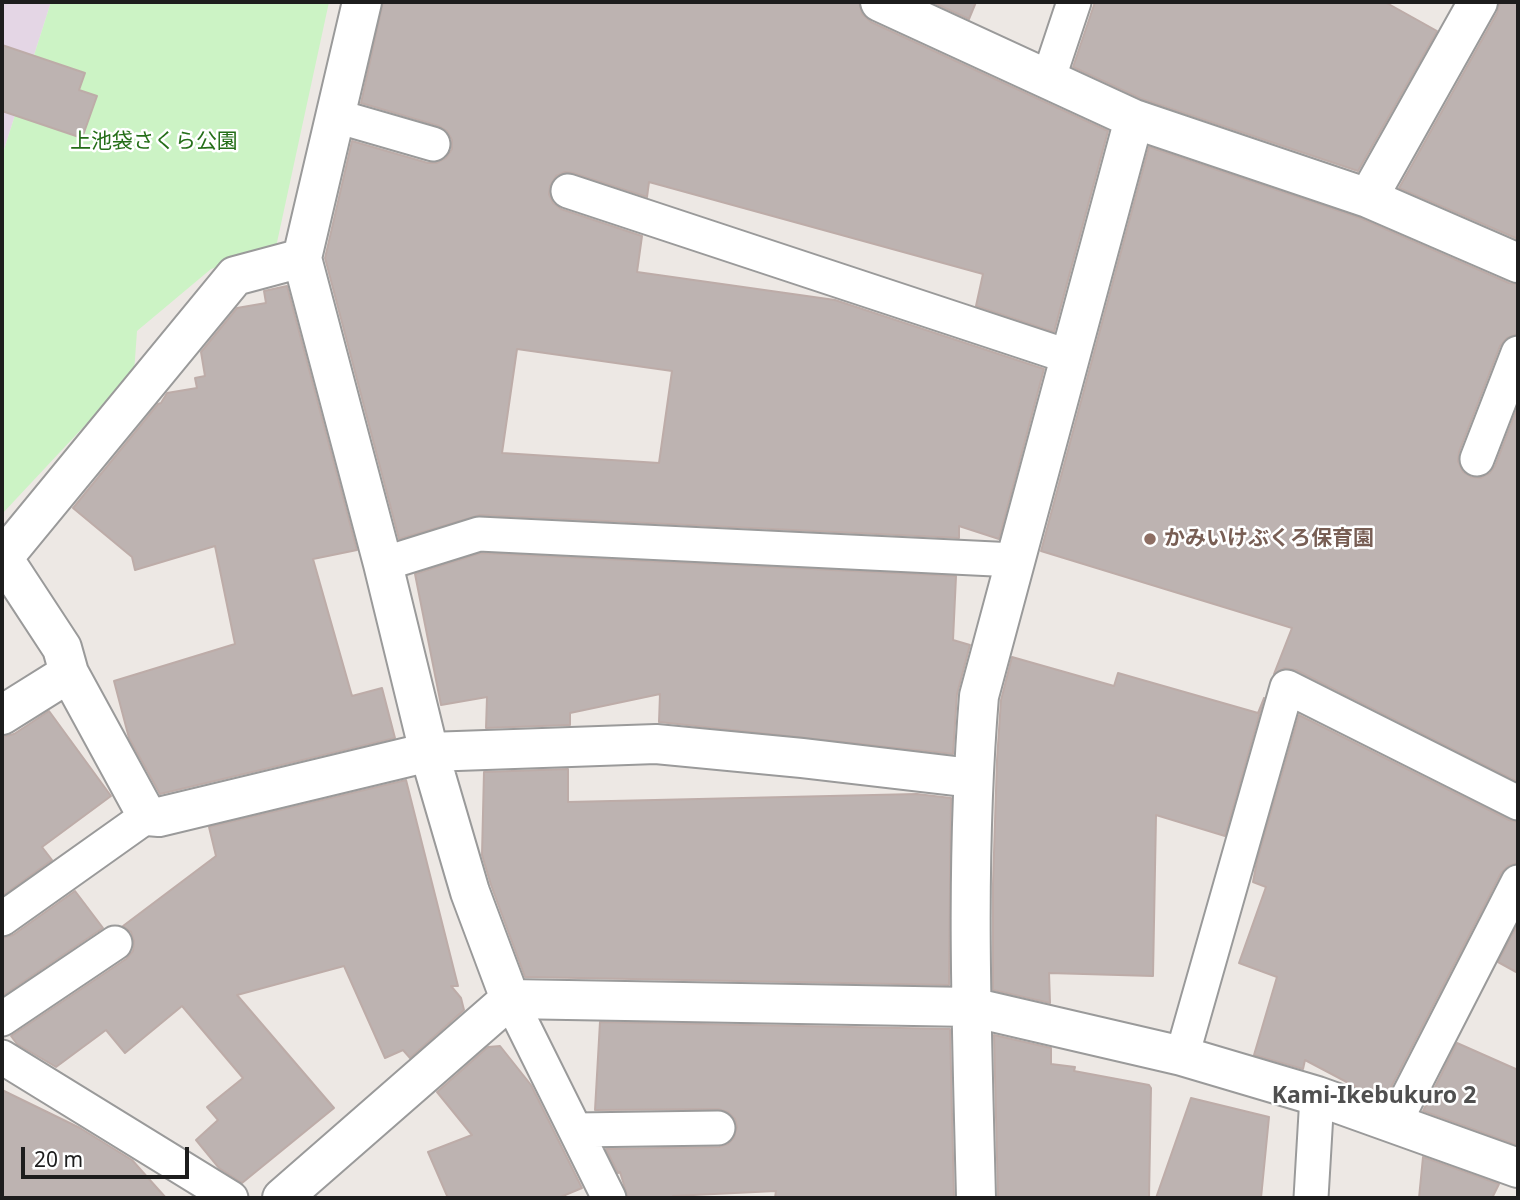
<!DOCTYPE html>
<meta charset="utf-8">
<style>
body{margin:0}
#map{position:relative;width:1520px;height:1200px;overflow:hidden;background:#ede8e4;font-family:"Noto Sans",sans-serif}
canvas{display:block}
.frame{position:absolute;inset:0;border:4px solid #1d1d1d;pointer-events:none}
.scale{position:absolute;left:21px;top:1147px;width:168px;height:32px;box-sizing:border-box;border:4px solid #1d1d1d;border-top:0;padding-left:9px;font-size:21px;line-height:24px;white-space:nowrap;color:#1d1d1d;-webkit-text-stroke:5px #fff;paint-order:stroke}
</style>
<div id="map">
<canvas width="1520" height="1200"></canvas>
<div class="frame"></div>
<div class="scale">20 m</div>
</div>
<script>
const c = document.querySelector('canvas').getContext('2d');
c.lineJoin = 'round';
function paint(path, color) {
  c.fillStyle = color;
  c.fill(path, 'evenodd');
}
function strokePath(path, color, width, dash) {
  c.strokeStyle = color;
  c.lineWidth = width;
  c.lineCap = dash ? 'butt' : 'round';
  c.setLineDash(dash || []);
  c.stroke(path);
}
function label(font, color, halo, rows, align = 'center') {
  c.font = font + ' "Noto Sans","Noto Sans JP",sans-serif';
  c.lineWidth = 5;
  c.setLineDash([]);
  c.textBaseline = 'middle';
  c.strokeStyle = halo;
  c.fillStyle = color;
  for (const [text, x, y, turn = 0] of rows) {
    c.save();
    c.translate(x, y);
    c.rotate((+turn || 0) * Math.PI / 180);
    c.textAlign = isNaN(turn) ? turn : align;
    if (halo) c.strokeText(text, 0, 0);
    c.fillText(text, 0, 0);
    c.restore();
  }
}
const industrial = new Path2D(`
 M 2,2 L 51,2 L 2,156 Z`);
const park = new Path2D(`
 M 51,2 L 329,2 L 276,247 L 211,269 L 137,331 L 134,373 L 2,514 L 2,156 Z`);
const building = new Path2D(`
 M 383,2 L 859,2 L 862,14 L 871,22 L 1108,131 L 1054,332 L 976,306 L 983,274 L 649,182 L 647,197 L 573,173 L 565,172 L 556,176 L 550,186 L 549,194 L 553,203 L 561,209 L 642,236 L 637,272 L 835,300 L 1044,369 L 999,539 L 959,526 L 959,538 L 480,515 L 399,539 L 325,258 L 352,141 L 428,163 L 437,163 L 446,158 L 452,149 L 452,140 L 447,131 L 439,126 L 361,103 ZM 517,349 L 672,371 L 659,463 L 502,453 Z
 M 932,2 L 976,2 L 969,19 Z
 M 1095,2 L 1385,2 L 1437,31 L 1358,171 L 1142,99 L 1073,67 Z
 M 1500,2 L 1518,2 L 1518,239 L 1399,188 L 1497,13 Z
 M 2,45 L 85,73 L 79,90 L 97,96 L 82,138 L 2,111 Z
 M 1149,147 L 1360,218 L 1509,283 L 1518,284 L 1518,334 L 1507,338 L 1500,346 L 1459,452 L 1458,461 L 1463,472 L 1471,477 L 1481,478 L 1490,473 L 1495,466 L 1518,406 L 1518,782 L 1296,670 L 1284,668 L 1274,674 L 1292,628 L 1041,551 Z
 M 287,286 L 357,550 L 313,559 L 352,696 L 382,688 L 395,738 L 160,794 L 129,738 L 114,681 L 235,644 L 215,546 L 135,570 L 132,557 L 73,508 L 158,404 L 161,403 L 167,393 L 197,388 L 195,378 L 205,376 L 201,352 L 237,308 L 266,303 L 264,291 Z
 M 481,553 L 956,576 L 953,640 L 970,645 L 957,694 L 953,754 L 659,722 L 660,694 L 570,713 L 570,725 L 486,728 L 487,697 L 441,705 L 415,574 Z
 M 1012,657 L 1114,686 L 1118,673 L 1258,713 L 1264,698 L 1225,836 L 1156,815 L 1153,976 L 1049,973 L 1050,1003 L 993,990 L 993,884 L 997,760 L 1001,700 Z
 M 49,711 L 111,796 L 42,847 L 52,860 L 2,896 L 2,737 L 14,734 Z
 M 1299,715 L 1509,820 L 1518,822 L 1518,863 L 1508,866 L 1501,873 L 1386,1097 L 1358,1088 L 1305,1060 L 1303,1069 L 1254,1055 L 1277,977 L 1239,963 L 1266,887 L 1253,882 L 1257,861 Z
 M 568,769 L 568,802 L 917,794 L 951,798 L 949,985 L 525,977 L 491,885 L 482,855 L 484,772 Z
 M 406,780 L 458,986 L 451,986 L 461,998 L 464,1010 L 410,1058 L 403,1050 L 385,1058 L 344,966 L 237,995 L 334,1108 L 242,1183 L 219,1168 L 196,1140 L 218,1120 L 207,1107 L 243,1078 L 182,1006 L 125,1053 L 106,1030 L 56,1067 L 17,1044 L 11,1036 L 126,959 L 133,951 L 134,941 L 131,932 L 123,926 L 216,856 L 209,827 Z
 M 75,891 L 103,928 L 2,996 L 2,938 L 13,935 Z
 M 1518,924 L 1518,973 L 1498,962 Z
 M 600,1022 L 950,1029 L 954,1198 L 775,1198 L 776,1191 L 673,1196 L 673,1198 L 628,1198 L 620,1172 L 618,1173 L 606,1149 L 719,1147 L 728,1144 L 734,1138 L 737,1127 L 735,1119 L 728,1112 L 718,1109 L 595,1110 Z
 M 994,1035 L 1051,1048 L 1051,1064 L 1075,1067 L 1074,1071 L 1149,1085 L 1151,1088 L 1149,1198 L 998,1198 Z
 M 1457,1043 L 1518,1070 L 1517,1145 L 1423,1111 Z
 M 500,1046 L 531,1085 L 582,1188 L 558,1198 L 448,1198 L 428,1152 L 472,1135 L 437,1092 L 488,1047 Z
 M 2,1090 L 80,1128 L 132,1160 L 166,1198 L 2,1198 Z
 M 1191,1098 L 1269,1117 L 1261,1198 L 1156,1198 Z
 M 1423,1157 L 1499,1184 L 1492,1198 L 1419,1198 Z`);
const service = new Path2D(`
 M 1048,80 L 1074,2
 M 336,116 L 433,144
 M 568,191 L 1070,357
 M 1477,459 L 1518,353
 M 383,564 L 479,534 L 1015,560
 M 2,919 L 147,816
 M 510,999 L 609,1198
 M 2,1019 L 115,943
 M 1182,1056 L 1287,687 L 1518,803
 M 2,1057 L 231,1198
 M 1394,1124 L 1518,882
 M 576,1130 L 718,1128
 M 1311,1198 L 1317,1096`);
const minor = new Path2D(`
 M 880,2 L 1134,119 L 1368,198 L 1518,263
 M 1368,198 L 1478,2
 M 302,258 L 383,564 L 429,752 L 470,892 L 510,999
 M 69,673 L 147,816 L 159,817 L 429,752 L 656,744 L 802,758 L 972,778
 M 2,715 L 69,673 L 62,648 L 3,558 L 235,276 L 302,258 L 362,2
 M 282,1198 L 510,999 L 971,1007 L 1182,1056 L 1317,1096 L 1518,1168
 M 976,1198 C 972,1031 965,863 979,696 L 1134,119`);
const markers = [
 [1150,539,7,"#8d6e63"]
];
const parkNames = [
 ["上池袋さくら公園",154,142]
];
const educationNames = [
 ["かみいけぶくろ保育園",1164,539]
];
const neighbourhoodNames = [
 ["Kami-Ikebukuro 2",1374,1096]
];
paint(industrial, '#e4d6e5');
paint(park, '#ccf3c5');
paint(building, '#bdb3b1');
strokePath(building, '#bdaca8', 2);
strokePath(service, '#9a9a9a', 37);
strokePath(minor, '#9a9a9a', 42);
strokePath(service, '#fff', 33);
strokePath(minor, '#fff', 38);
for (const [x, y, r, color] of markers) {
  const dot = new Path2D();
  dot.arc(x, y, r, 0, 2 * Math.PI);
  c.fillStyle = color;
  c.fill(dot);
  strokePath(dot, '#fff', 2.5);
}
label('21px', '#246e18', '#fff', parkNames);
label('bold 21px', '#785e54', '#fff', educationNames, 'left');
label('bold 23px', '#505050', '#fff', neighbourhoodNames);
</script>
